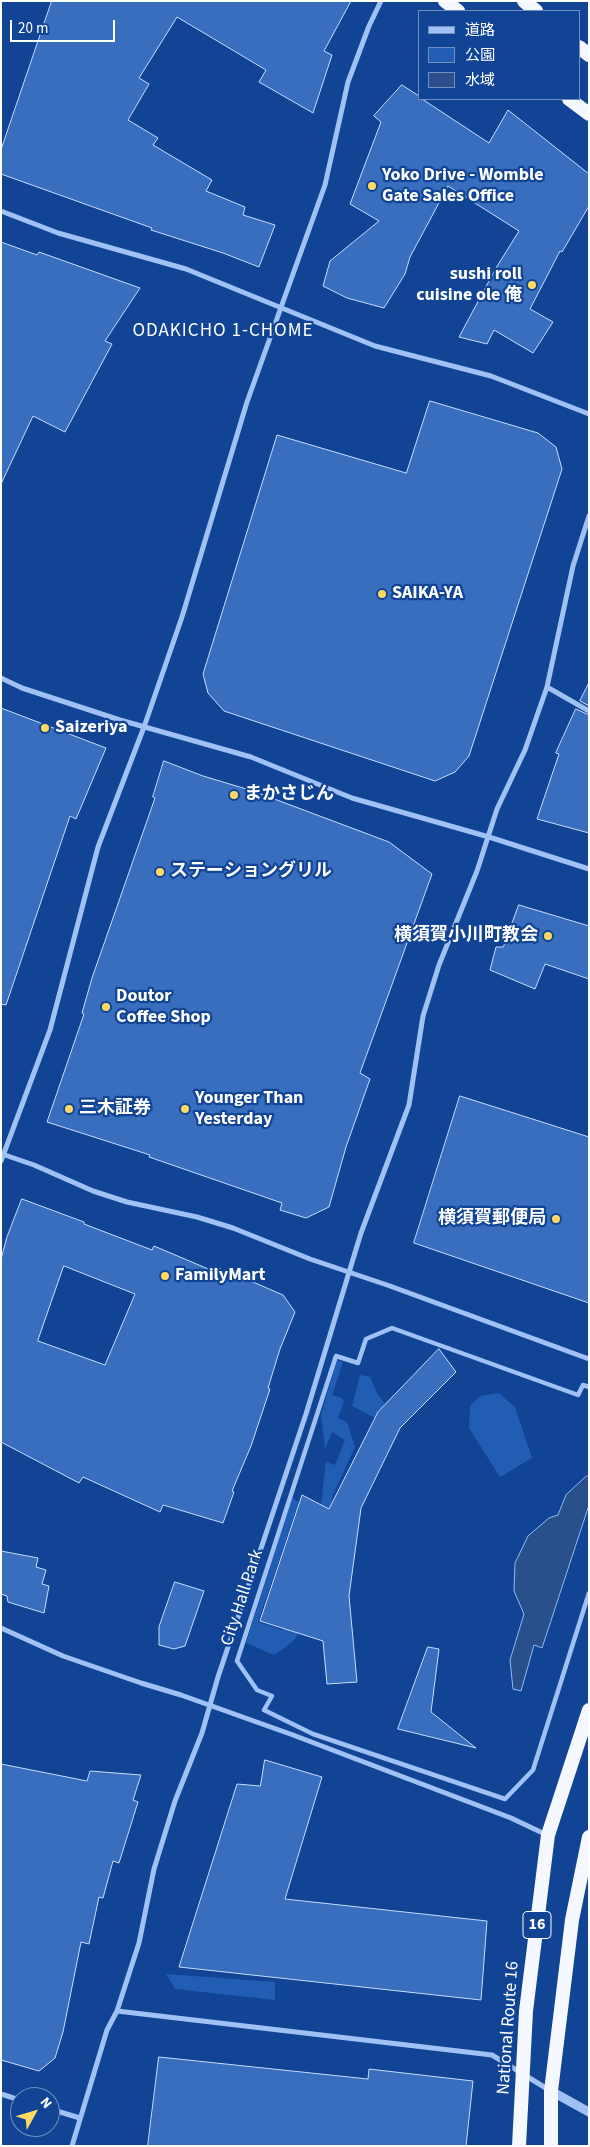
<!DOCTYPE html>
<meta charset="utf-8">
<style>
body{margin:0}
#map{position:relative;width:590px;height:2147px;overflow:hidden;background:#114495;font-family:"Source Sans 3","Noto Sans JP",sans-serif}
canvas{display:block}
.frame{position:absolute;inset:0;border:2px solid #fff;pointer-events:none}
.legend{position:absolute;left:418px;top:10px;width:162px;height:90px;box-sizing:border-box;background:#114495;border:1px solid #708fbf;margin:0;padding:6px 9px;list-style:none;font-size:15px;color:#fff}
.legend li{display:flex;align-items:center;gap:10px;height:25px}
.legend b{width:25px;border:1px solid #708fbf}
.north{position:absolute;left:10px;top:2087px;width:50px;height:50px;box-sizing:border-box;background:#114495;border:1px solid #708fbf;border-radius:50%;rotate:51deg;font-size:14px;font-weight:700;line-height:20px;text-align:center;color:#fff}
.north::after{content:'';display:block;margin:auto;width:18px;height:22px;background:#ffd961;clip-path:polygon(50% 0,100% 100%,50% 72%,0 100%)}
.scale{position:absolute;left:10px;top:20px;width:105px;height:22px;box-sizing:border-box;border:2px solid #fff;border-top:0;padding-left:6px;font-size:15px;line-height:18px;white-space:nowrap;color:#fff;-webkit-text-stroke:4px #114495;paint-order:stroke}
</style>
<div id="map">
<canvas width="590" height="2147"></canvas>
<div class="frame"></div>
<ul class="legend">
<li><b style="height:6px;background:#9fc1f3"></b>道路</li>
<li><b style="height:14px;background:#225db4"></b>公園</li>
<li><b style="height:14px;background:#2a508c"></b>水域</li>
</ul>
<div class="north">N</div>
<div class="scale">20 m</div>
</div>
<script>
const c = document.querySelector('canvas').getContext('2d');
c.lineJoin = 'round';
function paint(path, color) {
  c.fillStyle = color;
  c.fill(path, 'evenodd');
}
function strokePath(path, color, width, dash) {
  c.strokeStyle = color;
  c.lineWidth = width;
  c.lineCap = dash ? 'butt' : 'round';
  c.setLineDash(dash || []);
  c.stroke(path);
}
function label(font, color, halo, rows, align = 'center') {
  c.font = font + ' "Source Sans 3","Noto Sans JP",sans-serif';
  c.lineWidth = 4.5;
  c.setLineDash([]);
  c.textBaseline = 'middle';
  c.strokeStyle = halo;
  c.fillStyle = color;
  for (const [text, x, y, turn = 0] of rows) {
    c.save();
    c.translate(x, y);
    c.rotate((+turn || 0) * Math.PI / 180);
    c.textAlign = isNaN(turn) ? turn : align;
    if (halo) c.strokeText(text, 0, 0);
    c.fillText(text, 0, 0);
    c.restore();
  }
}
const green = new Path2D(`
 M 337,1360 L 343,1362 L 332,1395 L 342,1398 L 344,1402 L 338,1418 L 347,1422 L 355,1447 L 332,1497 L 315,1613 L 305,1618 C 298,1639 293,1643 274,1655 L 246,1643 L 292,1498 L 299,1502 L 258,1622 L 282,1630 L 283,1628 L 321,1504 L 326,1462 L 335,1465 L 345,1440 L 332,1432 L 325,1449 L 321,1415 Z
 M 360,1375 L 370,1377 L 377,1393 L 385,1404 L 375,1418 L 352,1406 Z
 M 499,1393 L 515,1407 L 532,1458 L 500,1477 L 469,1428 L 470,1406 L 480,1396 Z
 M 166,1974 L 275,1982 L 275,2000 L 175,1989 Z`);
const water = new Path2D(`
 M 587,1476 L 589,1477 L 589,1505 L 542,1648 L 534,1645 L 521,1691 L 513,1689 L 510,1660 L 524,1614 L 514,1591 L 515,1563 L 528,1536 L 549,1518 L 558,1515 L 566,1495 Z`);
const building = new Path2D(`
 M 52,1 L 351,1 L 324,51 L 332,55 L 313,113 L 259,82 L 266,70 L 177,17 L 139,78 L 149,84 L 128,120 L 158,138 L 153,145 L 212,180 L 206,191 L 245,207 L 243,215 L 275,225 L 259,267 L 223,253 L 151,230 L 152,228 L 1,174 L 1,150 Z
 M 402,85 L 419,96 L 419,99 L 422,99 L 489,143 L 508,110 L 589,174 L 589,206 L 562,252 L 560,251 L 530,309 L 553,322 L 533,353 L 494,330 L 487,344 L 459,337 L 496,268 L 519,231 L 448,186 L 410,257 L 405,274 L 384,308 L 347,298 L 323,286 L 330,261 L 379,221 L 350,204 L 381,122 L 374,116 Z
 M 1,242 L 37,255 L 39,252 L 140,288 L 105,341 L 112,344 L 65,432 L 33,416 L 1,484 Z
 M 430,401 L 538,433 L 556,447 L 562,469 L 469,756 L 455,772 L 435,781 L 224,711 L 208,693 L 203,674 L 277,435 L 406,473 Z
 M 589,683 L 589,706 L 580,701 Z
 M 1,708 L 106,748 L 76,819 L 70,816 L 6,1005 L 1,1004 Z
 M 576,709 L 589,715 L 589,833 L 537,819 L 559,754 L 556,753 Z
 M 164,761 L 203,776 L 253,791 L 389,842 L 432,874 L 360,1073 L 370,1079 L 346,1147 L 329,1207 L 306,1218 L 280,1210 L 282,1203 L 149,1157 L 150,1155 L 47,1122 L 84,1014 L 82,1013 L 92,978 L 155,798 L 153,797 Z
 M 519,905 L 589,926 L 589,979 L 545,964 L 535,989 L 490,970 L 496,947 L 503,947 Z
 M 460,1096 L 589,1137 L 589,1303 L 414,1243 Z
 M 22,1199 L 84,1222 L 84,1224 L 152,1250 L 154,1246 L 213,1271 L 215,1266 L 244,1282 L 246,1279 L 283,1295 L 295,1312 L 280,1349 L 268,1388 L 270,1389 L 251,1446 L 232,1491 L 234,1492 L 223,1523 L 163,1505 L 160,1512 L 83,1477 L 79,1483 L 1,1442 L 1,1259 L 7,1237 ZM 64,1266 L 135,1294 L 105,1365 L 38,1341 Z
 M 439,1349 L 456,1372 L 400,1428 L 361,1508 L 349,1596 L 357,1682 L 327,1684 L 323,1641 L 260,1621 L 302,1495 L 329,1509 L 378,1412 Z
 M 1,1551 L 38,1558 L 36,1567 L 46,1570 L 42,1584 L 49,1586 L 44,1613 L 8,1602 L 7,1596 L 1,1594 Z
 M 175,1582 L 204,1591 L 185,1646 L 174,1649 L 159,1645 L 159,1627 Z
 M 428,1647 L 439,1649 L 431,1712 L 476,1748 L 398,1729 Z
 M 265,1760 L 322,1777 L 285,1899 L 487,1921 L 481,2000 L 179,1967 L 237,1784 L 260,1786 Z
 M 1,1764 L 87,1781 L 90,1771 L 141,1775 L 133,1800 L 138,1802 L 119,1863 L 113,1861 L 103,1898 L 99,1897 L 89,1944 L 81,1942 L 63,2032 L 55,2058 L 39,2071 L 1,2060 Z
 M 159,2057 L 368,2079 L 369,2069 L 473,2081 L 466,2146 L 148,2146 Z`);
const pedestrian = new Path2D(`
 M 589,1387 L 583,1385 L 578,1395 L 392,1328 L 366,1339 L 358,1363 L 336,1356 L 237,1661 L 257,1690 L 272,1696 L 264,1710 L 313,1734 L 505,1799 L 533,1770 L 589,1593`);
const minor = new Path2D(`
 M 1,211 L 58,233 L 186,269 L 375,346 L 491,376 L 589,414
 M 1,678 L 22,688 L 120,720 L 251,757 L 352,798 L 489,837 L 589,869
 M 547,687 L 589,711
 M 2,1154 L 34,1165 L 93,1191 L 127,1202 L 197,1217 L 233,1228 L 310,1259 L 390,1286 L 589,1359
 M 1,1161 L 50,1030 L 98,847 L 144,727 L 182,617 L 247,402 L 325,185 L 348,82 L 369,26 L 381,1
 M 1,1628 L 63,1656 L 141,1683 L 181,1695 L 293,1735 L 511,1818 L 547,1835
 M 117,2011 L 492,2055 L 549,2090
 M 1,2094 L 20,2100
 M 50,2109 L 80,2118
 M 72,2146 L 107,2030 L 117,2011 L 139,1943 L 154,1869 L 175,1801 L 202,1733 L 218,1677 L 306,1414 L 361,1233 L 409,1105 L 423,1016 L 439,965 L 477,871 L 497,809 L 525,750 L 547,687 L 573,566 L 589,516`);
const tertiary = new Path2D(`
 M 551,2091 L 589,2112`);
const trunk = new Path2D(`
 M 445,1 L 458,11
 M 524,1 L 536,11
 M 579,47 L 589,55
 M 569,99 L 589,114
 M 519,2146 L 526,2011 L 548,1835 L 589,1710
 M 551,2146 L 551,2091 L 572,1920 L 589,1837`);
const markers = [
 [372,186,5,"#ffd961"],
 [532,285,5,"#ffd961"],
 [382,594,5,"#ffd961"],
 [45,728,5,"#ffd961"],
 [234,795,5,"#ffd961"],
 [160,872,5,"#ffd961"],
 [548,936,5,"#ffd961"],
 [106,1007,5,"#ffd961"],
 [69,1109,5,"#ffd961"],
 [185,1109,5,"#ffd961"],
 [556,1219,5,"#ffd961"],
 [165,1276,5,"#ffd961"]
];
const shields = [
 [537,1925,28]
];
const shieldNames = [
 ["16",537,1925]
];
const poiNames = [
 ["Yoko Drive - Womble",382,176],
 ["Gate Sales Office",382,197],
 ["sushi roll",522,275,"right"],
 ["cuisine ole 俺",522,296,"right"],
 ["SAIKA-YA",392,594],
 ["Saizeriya",55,728],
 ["まかさじん",244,795],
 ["ステーショングリル",170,872],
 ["横須賀小川町教会",538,936,"right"],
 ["Doutor",116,997],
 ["Coffee Shop",116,1018],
 ["Younger Than",195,1099],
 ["Yesterday",195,1120],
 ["三木証券",79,1109],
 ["横須賀郵便局",546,1219,"right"],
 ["FamilyMart",175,1276]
];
const streetNames = [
 ["City Hall Park",243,1598,-72],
 ["National Route 16",509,2028,-86]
];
const neighbourhoodNames = [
 ["ODAKICHO 1-CHOME",223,332]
];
paint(green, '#225db4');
paint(water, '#2a508c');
strokePath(water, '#90bbf7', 1);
paint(building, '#396dbd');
strokePath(building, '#c7ddfe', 1);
strokePath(pedestrian, '#9fc1f3', 4.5);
strokePath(minor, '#9fc1f3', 5);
strokePath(tertiary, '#9fc1f3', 9);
strokePath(trunk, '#f5f8ff', 14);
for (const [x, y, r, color] of markers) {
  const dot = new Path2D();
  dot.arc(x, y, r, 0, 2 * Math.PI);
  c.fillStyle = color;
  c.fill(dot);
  strokePath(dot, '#114495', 2);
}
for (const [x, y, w] of shields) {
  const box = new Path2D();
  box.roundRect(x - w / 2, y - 13.5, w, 27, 4);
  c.fillStyle = '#114495';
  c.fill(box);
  strokePath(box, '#fff', 1);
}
label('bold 16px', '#fff', null, shieldNames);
label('bold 18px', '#fff', '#114495', poiNames, 'left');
label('18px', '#fff', '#114495', streetNames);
c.letterSpacing = '1px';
label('19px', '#fff', '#114495', neighbourhoodNames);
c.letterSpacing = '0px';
</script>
